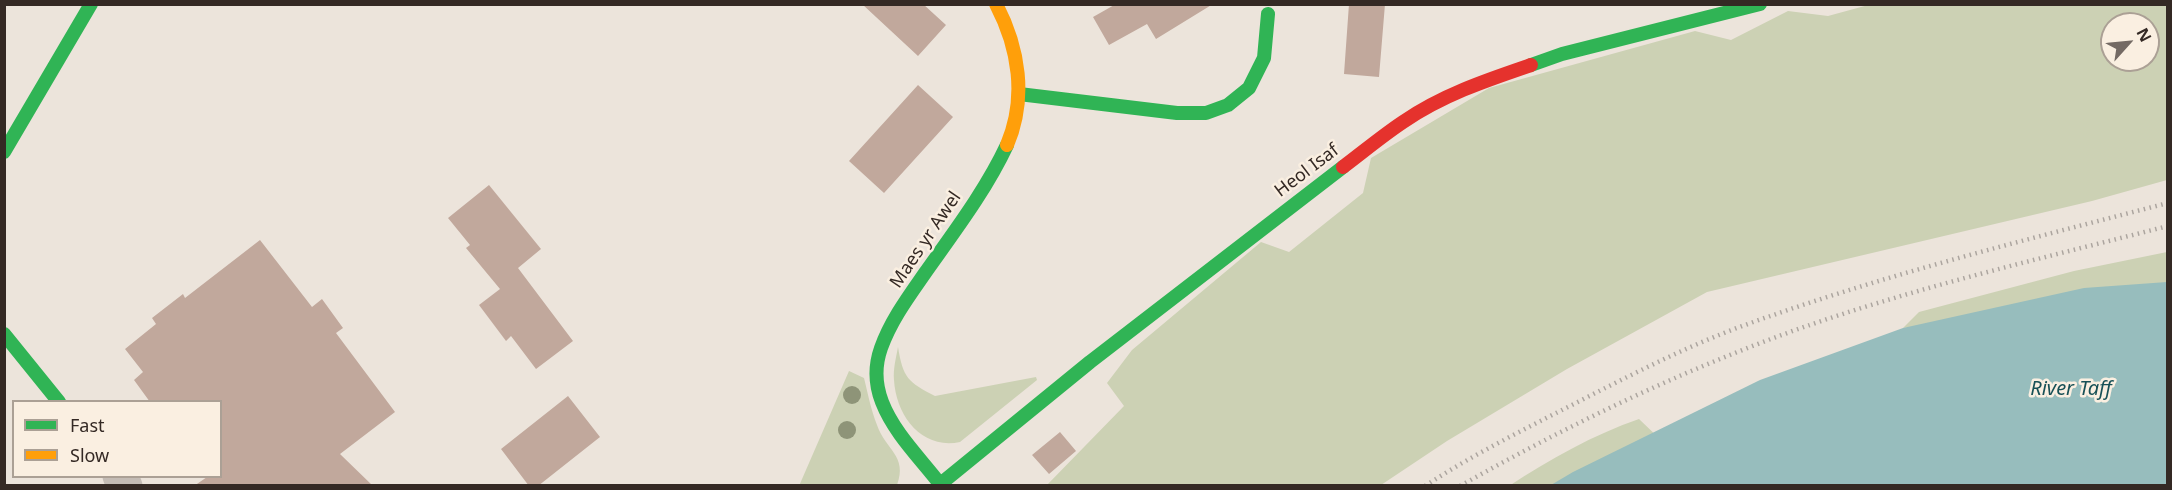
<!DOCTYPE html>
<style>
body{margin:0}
#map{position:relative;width:2172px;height:490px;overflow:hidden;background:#ece4db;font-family:"Noto Sans",sans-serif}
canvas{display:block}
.frame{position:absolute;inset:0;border:6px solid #342924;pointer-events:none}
.legend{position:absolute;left:12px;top:400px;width:210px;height:78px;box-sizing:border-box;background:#faefe1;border:2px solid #aba095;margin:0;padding:8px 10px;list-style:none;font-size:18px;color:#342924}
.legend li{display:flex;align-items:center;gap:12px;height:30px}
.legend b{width:30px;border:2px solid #aba095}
.north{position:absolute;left:2100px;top:12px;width:60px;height:60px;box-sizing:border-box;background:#faefe1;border:2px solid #aba095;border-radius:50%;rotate:63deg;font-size:16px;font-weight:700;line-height:24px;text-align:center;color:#342924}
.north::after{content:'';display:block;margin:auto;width:21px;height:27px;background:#746a64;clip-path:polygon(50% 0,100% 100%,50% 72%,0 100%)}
</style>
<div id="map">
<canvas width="2172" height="490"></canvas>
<div class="frame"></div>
<ul class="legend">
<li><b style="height:8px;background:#30b455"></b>Fast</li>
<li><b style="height:8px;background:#ff9f0a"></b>Slow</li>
</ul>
<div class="north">N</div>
</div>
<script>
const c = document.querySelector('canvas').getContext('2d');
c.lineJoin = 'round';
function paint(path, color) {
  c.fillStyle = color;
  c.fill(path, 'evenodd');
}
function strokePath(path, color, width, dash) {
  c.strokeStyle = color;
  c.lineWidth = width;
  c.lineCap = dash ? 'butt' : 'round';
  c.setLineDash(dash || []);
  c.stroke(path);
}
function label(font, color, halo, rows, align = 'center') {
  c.font = font + ' "Noto Sans",sans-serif';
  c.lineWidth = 5;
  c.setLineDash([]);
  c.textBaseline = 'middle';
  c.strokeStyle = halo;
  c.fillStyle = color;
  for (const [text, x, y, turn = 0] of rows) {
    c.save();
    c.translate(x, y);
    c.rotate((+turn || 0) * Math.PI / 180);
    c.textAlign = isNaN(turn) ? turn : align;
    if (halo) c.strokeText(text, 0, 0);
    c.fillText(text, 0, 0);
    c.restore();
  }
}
const green = new Path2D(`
 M 1872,4 L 2167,5 L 2167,180 L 2092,201 L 1707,292 L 1567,369 L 1447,441 L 1381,485 L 1046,486 L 1124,406 L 1107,383 L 1132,350 L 1261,242 L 1289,252 L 1363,193 L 1371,158 L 1489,88 L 1695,31 L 1731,40 L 1788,11 L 1828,16 ZM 2112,24 L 2148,24 L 2148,60 L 2112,60 Z
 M 2167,252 L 2167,305 L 1903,328 L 1919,312 L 2074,271 Z
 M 898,347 C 903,378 908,382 935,396 L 1036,377 L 1037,380 L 960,442 C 922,450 896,416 894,380 C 893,369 896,358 898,347 Z
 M 849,371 L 864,378 C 868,394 871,410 877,425 C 885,449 908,456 897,485 L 799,486 Z
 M 1639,419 L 1663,442 L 1627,485 L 1509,486 C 1550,459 1593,435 1639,419 Z`);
const water = new Path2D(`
 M 2167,282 L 2167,485 L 1551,485 L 1573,472 L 1760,380 L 1903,328 L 2084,288 Z`);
const building = new Path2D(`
 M 862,4 L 923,4 L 946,25 L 918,56 Z
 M 1116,4 L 1213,4 L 1156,39 L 1147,24 L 1109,45 L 1093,17 Z
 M 1349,4 L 1385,4 L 1379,77 L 1344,74 Z
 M 918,85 L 953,117 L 884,193 L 849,161 Z
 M 489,185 L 541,249 L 518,268 L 573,341 L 536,369 L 511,336 L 506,341 L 479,305 L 500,289 L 466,248 L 470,245 L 448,218 Z
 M 260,240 L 312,307 L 322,299 L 343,328 L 336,333 L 395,412 L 340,454 L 373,486 L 194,486 L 207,477 L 220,477 L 220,402 L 150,402 L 134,380 L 143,372 L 125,349 L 156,324 L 152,318 L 183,294 L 185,298 Z
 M 568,396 L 600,437 L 538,486 L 529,486 L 501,449 Z
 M 1060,432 L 1076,451 L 1049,474 L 1032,455 Z`);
const street = new Path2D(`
 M 119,476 L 126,486`);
const fast = new Path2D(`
 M 1531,65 L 1562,54 L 1760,4
 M 1019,94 L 1177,113 L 1206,113 L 1228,105 L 1249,88 L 1264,58 L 1268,14
 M 4,152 L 91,4
 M 4,334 L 59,402
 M 940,484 C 920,458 894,433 882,402 C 875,384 875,365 881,348 C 891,320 909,296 925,273 C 954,232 986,190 1007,145
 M 938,486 L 1090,362 L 1343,167`);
const slow = new Path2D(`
 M 996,4 C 1019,48 1027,98 1007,145`);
const jam = new Path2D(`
 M 1343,167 C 1363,152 1382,136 1403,122 C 1442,95 1487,80 1531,65`);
const rail = new Path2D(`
 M 1425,486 C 1469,457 1517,433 1564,409 C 1623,379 1682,348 1745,325 C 1883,275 2025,240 2168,203
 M 1460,486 C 1554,433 1650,386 1750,347 C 1885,294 2028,262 2168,226`);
const trees = [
 [852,395],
 [847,430]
];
const streetNames = [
 ["Heol Isaf",1307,171,-37],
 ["Maes yr Awel",926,240,-56]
];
const waterNames = [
 ["River Taff",2071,389]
];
paint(green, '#ccd1b4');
paint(water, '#97bdbd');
paint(building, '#c1a89c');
strokePath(street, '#c4bcb5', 33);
strokePath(fast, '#30b455', 14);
strokePath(slow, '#ff9f0a', 14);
strokePath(jam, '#e5322d', 14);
strokePath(rail, '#aca59f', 4.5, [1.5, 4.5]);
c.fillStyle = '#8e9478';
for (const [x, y] of trees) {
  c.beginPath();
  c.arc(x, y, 9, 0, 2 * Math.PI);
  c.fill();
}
label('18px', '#342924', '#faefe1', streetNames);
label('italic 20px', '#185157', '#faefe1', waterNames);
</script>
